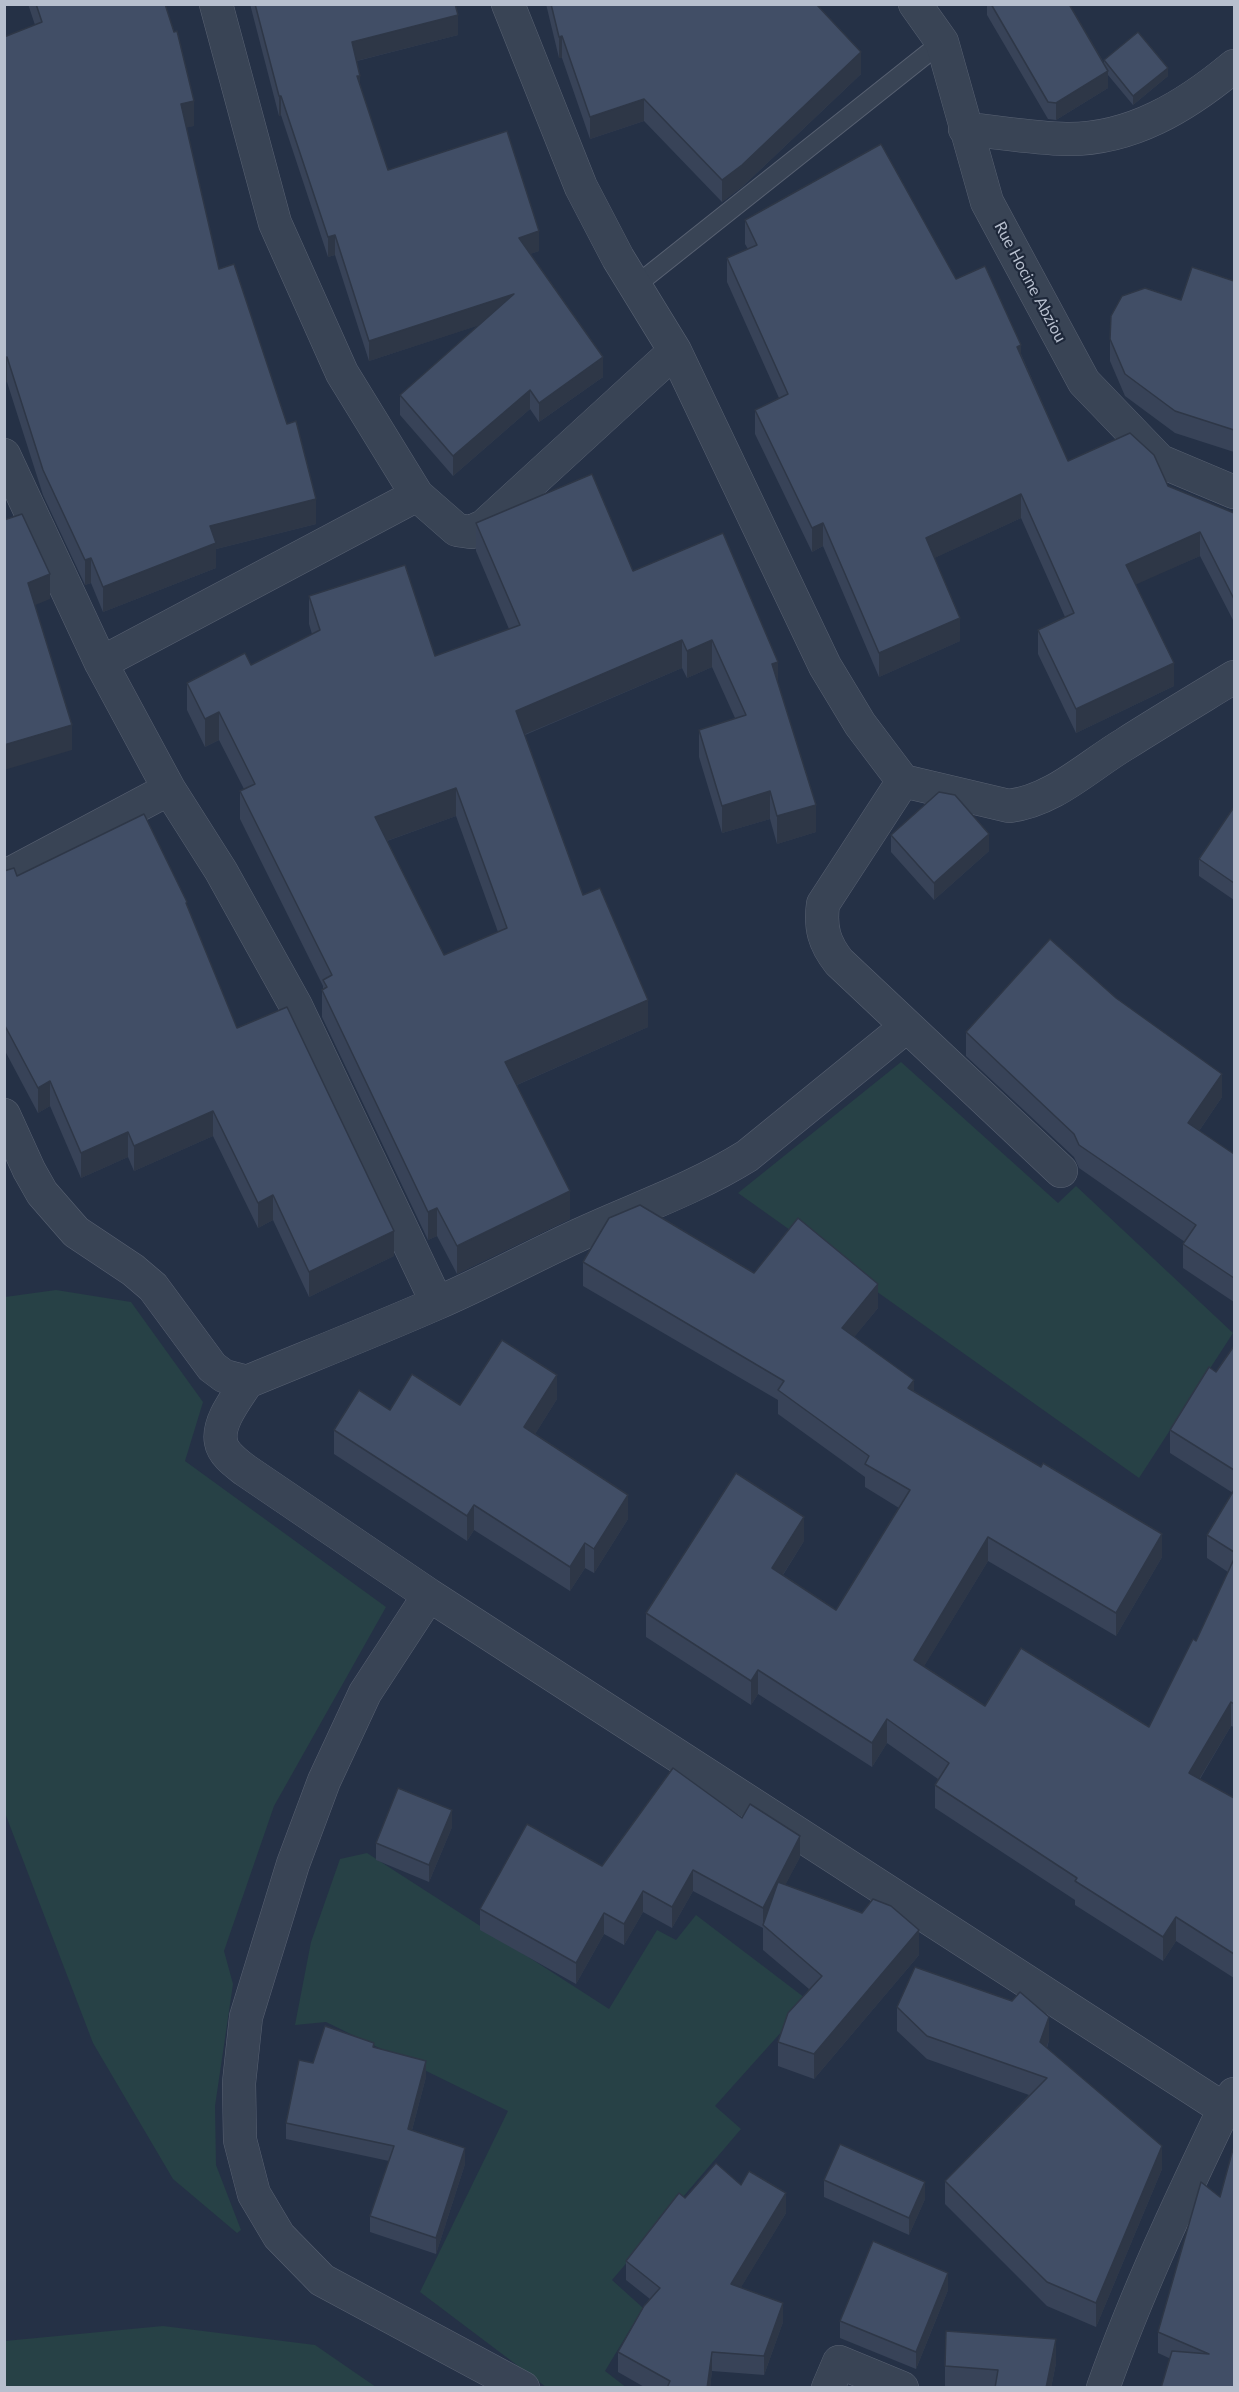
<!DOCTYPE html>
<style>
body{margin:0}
#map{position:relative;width:1239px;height:2392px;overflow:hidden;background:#253146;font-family:Lato,sans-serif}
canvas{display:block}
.frame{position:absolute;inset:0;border:6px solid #b7bfce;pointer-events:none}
</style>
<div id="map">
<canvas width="1239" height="2392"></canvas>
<div class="frame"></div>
</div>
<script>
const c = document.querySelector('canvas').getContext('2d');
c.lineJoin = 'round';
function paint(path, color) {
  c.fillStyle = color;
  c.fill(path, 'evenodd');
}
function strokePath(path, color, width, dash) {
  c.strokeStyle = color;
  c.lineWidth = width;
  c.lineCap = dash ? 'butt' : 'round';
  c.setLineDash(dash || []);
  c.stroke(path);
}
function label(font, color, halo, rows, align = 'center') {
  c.font = font + ' Lato,sans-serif';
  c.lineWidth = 4.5;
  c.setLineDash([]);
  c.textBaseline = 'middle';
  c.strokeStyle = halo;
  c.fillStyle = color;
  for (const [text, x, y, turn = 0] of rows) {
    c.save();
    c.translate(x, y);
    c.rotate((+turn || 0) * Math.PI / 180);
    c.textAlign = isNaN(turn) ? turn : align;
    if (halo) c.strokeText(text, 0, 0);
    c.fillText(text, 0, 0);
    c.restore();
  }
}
const green = new Path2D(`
 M 901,1062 L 1058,1203 L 1076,1186 L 1233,1333 L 1139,1478 L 738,1193 Z
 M 56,1290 L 131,1302 L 203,1402 L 185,1461 L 386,1607 L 274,1806 L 224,1951 L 233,1984 L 215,2106 L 216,2165 L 241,2230 L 237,2233 L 173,2179 L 93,2043 L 5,1813 L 5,1297 Z
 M 367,1853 L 609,2009 L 657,1930 L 676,1940 L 696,1915 L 809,2001 L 715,2106 L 741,2129 L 612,2280 L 643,2308 L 605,2371 L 627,2388 L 546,2387 L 420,2292 L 508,2111 L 326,2022 L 295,2025 L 311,1942 L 340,1859 Z
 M 163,2326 L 315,2345 L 376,2387 L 5,2387 L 5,2341 Z`);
const lane = new Path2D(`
 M 635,286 L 942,42`);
const street = new Path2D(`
 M 216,4 L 275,223 L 342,373 L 417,495 L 457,530 L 471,532 L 484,526 L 675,351
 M 508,4 L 581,187 L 618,258 L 675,351 L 825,666 L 860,724 L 903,781 L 1009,806 C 1053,801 1088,766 1125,744 C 1161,721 1198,699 1234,677
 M 915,4 L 942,42 L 987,202 L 1084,382 L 1160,461 L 1234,492
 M 965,129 C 998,132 1032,138 1066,139 C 1131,140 1186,106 1234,66
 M 4,455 L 101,663 L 169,789 L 221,871 L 296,1006 L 437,1303
 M 101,663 L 417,495
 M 903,781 L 823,904 C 820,928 824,943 839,962 L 1061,1171
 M 4,877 L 169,789
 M 4,1115 L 29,1170 L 42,1193 L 76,1232 L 133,1270 L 153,1287 L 212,1367 L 224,1376 L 247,1382 C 310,1356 373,1331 435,1304 C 484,1283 531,1257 579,1235 C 635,1209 694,1189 747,1156 L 907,1026
 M 247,1382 C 237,1398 217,1422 221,1442 C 223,1454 236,1463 245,1470 L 429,1595 L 1224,2109 L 1234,2113
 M 429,1595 L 365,1693 L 324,1781 L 293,1864 L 246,2017 L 239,2083 L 240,2140 L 254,2194 L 279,2236 L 322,2280 L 523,2388
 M 828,2388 L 839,2362 L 902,2388
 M 1103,2388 C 1137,2292 1180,2201 1224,2109 L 1234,2094`);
const wall = new Path2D(`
 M 28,4 L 165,4 L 194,126 L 186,127 L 219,269 L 316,524 L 216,549 L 216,568 L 103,612 L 91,583 L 85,585 L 43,495 L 7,382 L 4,383 L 4,37 L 35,25 Z
 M 250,4 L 455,4 L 458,35 L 357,61 L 360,87 L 388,170 L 539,251 L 530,254 L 603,377 L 539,422 L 530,409 L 453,476 L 400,415 L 400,395 L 479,325 L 369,361 L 335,255 L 328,257 L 281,115 L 279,116 Z
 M 546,4 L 816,4 L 861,74 L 742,187 L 722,202 L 644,121 L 590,139 L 562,58 L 559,58 Z
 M 987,4 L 1069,4 L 1104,63 L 1104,60 L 1168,76 L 1133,105 L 1108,75 L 1108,88 L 1056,120 L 1048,119 L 987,15 Z
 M 745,220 L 956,279 L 1021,354 L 1068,461 L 1168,486 L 1234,513 L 1234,622 L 1200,556 L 1135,584 L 1174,686 L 1076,733 L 1038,654 L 1038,630 L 1065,617 L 1021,518 L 934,558 L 960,641 L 879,677 L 823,546 L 812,552 L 755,434 L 755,410 L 779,398 L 727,282 L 727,258 L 748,249 L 745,244 Z
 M 1234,281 L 1234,452 L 1175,433 L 1125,396 L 1110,361 L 1110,339 L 1181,300 Z
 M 476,523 L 633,571 L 778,683 L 816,832 L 777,844 L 770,819 L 722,833 L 699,757 L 699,730 L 735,718 L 712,667 L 687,678 L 682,668 L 525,735 L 583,895 L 648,1027 L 517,1085 L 570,1219 L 457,1274 L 437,1236 L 428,1240 L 322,1017 L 322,990 L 323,989 L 323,986 L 240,819 L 240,791 L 244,789 L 219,740 L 205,747 L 187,710 L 187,683 L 251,665 L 312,634 L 309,624 L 309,596 L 435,656 L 509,629 L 476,551 ZM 456,816 L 498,932 L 444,955 L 387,841 Z
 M 1234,807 L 1234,900 L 1199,876 L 1199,859 Z
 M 891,835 L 989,851 L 934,900 L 891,852 Z
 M 4,871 L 17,876 L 187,907 L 237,1028 L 394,1256 L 309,1297 L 273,1220 L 258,1228 L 213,1136 L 134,1171 L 128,1157 L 81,1178 L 50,1106 L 38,1113 L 4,1049 Z
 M 1234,1017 L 1234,1043 L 1233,1043 L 1233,1019 Z
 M 966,1032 L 1222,1097 L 1199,1131 L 1234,1154 L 1234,1302 L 1183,1268 L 1183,1244 L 1185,1242 L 1079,1168 L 1074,1157 L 966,1056 Z
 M 583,1262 L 754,1273 L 878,1308 L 854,1337 L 914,1391 L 1162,1557 L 1116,1636 L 988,1561 L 924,1666 L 985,1706 L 1149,1727 L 1196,1641 L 1228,1572 L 1207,1558 L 1207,1535 L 1233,1493 L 1170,1453 L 1170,1430 L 1216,1372 L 1234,1346 L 1234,1727 L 1231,1726 L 1200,1779 L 1234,1798 L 1234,1978 L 1176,1941 L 1163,1961 L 1075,1905 L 1075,1900 L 935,1808 L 935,1785 L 938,1779 L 887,1743 L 872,1767 L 758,1694 L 751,1705 L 646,1637 L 646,1613 L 804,1541 L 783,1575 L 836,1610 L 899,1508 L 865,1487 L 865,1477 L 778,1414 L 778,1400 L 583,1286 Z
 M 557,1399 L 535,1434 L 628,1519 L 594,1573 L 585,1568 L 570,1591 L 474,1530 L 467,1541 L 334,1454 L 334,1430 L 390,1410 Z
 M 742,1818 L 800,1857 L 785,1885 L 919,1955 L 814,2079 L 778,2066 L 778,2042 L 809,1989 L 763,1950 L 763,1928 L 693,1891 L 672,1928 L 643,1912 L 624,1945 L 604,1934 L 576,1984 L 480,1930 L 480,1909 Z
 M 452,1827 L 429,1882 L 376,1860 L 376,1843 Z
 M 897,2007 L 1049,2040 L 1047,2048 L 1162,2169 L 1096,2327 L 1047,2306 L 945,2204 L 945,2181 L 1029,2095 L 927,2059 L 897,2031 Z
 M 374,2047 L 426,2077 L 412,2130 L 465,2164 L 436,2254 L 370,2232 L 370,2216 L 389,2161 L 286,2139 L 286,2123 L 313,2063 Z
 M 824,2180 L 925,2199 L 909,2235 L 824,2197 Z
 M 741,2185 L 786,2213 L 741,2287 L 783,2322 L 764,2375 L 712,2371 L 710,2388 L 646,2388 L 618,2372 L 618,2352 L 650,2299 L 626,2280 L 626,2261 L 685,2198 Z
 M 1220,2197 L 1234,2388 L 1158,2353 L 1158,2332 Z
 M 948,2290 L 916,2369 L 840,2338 L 840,2321 Z
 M 1056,2363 L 1051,2388 L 945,2388 L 945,2366 Z`);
const shadedWall = new Path2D(`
 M 458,15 L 458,35 L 352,62 L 352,42 Z
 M 562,36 L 562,58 L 559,58 L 559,37 Z
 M 861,52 L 861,74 L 742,187 L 722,202 L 722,180 Z
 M 1168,68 L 1168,76 L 1133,105 L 1133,96 Z
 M 1108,71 L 1108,88 L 1056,120 L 1056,103 Z
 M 357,76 L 360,76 L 360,95 Z
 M 279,96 L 281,96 L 281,115 L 279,116 Z
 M 644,99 L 644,121 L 590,139 L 590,117 Z
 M 194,101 L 194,126 L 181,129 L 181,104 Z
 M 539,231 L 539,251 L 519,258 L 519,238 Z
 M 335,235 L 335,255 L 328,257 L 328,237 Z
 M 514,294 L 514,314 L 369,361 L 369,341 Z
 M 1021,345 L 1021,369 L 1017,347 Z
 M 7,357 L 7,382 L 4,383 L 4,358 Z
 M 603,357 L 603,377 L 539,422 L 539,403 Z
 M 530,390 L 530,409 L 453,476 L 453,456 Z
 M 1021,494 L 1021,518 L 926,562 L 926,538 Z
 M 316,499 L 316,524 L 216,549 L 216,568 L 103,612 L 103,587 L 210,526 Z
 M 823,523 L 823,546 L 812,552 L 812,528 Z
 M 1200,532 L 1200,556 L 1126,589 L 1126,565 Z
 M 91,558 L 91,583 L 85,585 L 85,560 Z
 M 50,574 L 50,599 L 28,608 L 28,583 Z
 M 960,618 L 960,641 L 879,677 L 879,653 Z
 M 682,640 L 682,668 L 516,738 L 516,711 Z
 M 712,640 L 712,667 L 687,678 L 687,651 Z
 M 778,662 L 778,690 L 772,664 Z
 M 1174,663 L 1174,686 L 1076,733 L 1076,709 Z
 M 219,712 L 219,740 L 205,747 L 205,719 Z
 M 72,725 L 72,750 L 4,770 L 4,745 Z
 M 456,788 L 456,816 L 375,845 L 375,817 Z
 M 770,791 L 770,819 L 722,833 L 722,806 Z
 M 816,805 L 816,832 L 777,844 L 777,816 Z
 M 989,834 L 989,851 L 934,900 L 934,883 Z
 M 648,1000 L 648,1027 L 505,1090 L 505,1062 Z
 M 1222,1074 L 1222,1097 L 1188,1147 L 1188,1123 Z
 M 50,1081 L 50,1106 L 38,1113 L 38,1088 Z
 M 213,1111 L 213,1136 L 134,1171 L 134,1146 Z
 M 128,1132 L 128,1157 L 81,1178 L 81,1153 Z
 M 570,1191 L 570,1219 L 457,1274 L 457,1246 Z
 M 273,1195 L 273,1220 L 258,1228 L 258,1203 Z
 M 437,1208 L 437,1236 L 428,1240 L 428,1212 Z
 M 394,1231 L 394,1256 L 309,1297 L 309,1272 Z
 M 878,1284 L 878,1308 L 842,1352 L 842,1328 Z
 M 557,1375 L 557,1399 L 524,1452 L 524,1427 Z
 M 914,1380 L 914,1404 L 908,1388 Z
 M 628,1495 L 628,1519 L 594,1573 L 594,1549 Z
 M 474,1505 L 474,1530 L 467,1541 L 467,1516 Z
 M 804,1517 L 804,1541 L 772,1592 L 772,1568 Z
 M 1162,1534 L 1162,1557 L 1116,1636 L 1116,1613 Z
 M 988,1537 L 988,1561 L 914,1683 L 914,1660 Z
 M 585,1543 L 585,1568 L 570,1591 L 570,1567 Z
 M 758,1670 L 758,1694 L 751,1705 L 751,1681 Z
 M 1231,1702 L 1231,1726 L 1189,1796 L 1189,1773 Z
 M 887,1719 L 887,1743 L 872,1767 L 872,1743 Z
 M 452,1810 L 452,1827 L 429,1882 L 429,1865 Z
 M 800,1836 L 800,1857 L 764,1926 L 763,1925 L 763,1928 L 763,1908 Z
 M 693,1870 L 693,1891 L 672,1928 L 672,1907 Z
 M 643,1891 L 643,1912 L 624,1945 L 624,1924 Z
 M 604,1913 L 604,1934 L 576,1984 L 576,1963 Z
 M 1176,1917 L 1176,1941 L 1163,1961 L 1163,1937 Z
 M 919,1930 L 919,1955 L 814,2079 L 814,2054 Z
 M 1049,2017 L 1049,2040 L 1040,2066 L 1040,2042 Z
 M 426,2061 L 426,2077 L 408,2145 L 408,2129 Z
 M 1162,2146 L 1162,2169 L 1096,2327 L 1096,2303 Z
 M 465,2148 L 465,2164 L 436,2254 L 436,2238 Z
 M 925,2182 L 925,2199 L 909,2235 L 909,2218 Z
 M 786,2193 L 786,2213 L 731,2304 L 731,2284 Z
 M 948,2273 L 948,2290 L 916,2369 L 916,2352 Z
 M 783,2303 L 783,2322 L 764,2375 L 764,2356 Z
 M 1056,2339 L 1056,2363 L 1051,2388 L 1046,2388 Z
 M 712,2352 L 712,2371 L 710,2388 L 707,2388 Z`);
const building = new Path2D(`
 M 36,4 L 165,4 L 174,32 L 177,31 L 194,101 L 181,104 L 219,269 L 234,264 L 287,424 L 296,421 L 316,499 L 210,526 L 216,543 L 103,587 L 91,558 L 85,560 L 43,470 L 7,357 L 4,358 L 4,37 L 42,22 Z
 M 255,4 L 455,4 L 458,15 L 352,42 L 360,76 L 357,76 L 388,170 L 507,131 L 539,231 L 519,238 L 603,357 L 539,403 L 530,390 L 453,456 L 400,395 L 514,294 L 369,341 L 335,235 L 328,237 L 281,96 L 279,96 Z
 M 551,4 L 816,4 L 861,52 L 742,165 L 722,180 L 644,99 L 590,117 L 562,36 L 559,37 Z
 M 991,4 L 1069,4 L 1108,71 L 1056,103 L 1048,102 Z
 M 1138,32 L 1168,68 L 1133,96 L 1104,60 Z
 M 881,144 L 956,279 L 985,266 L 1021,345 L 1017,347 L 1068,461 L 1130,433 L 1154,455 L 1168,486 L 1234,513 L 1234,599 L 1200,532 L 1126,565 L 1174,663 L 1076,709 L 1038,630 L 1074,613 L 1021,494 L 926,538 L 960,618 L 879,653 L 823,523 L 812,528 L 755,410 L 788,394 L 727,258 L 757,245 L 745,220 Z
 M 1192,267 L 1234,281 L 1234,430 L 1175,411 L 1125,374 L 1110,339 L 1111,316 L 1122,296 L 1145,288 L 1181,300 Z
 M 592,474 L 633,571 L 723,533 L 778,662 L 772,664 L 816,805 L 777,816 L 770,791 L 722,806 L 699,730 L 746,715 L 712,640 L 687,651 L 682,640 L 516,711 L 583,895 L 600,888 L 648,1000 L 505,1062 L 570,1191 L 457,1246 L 437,1208 L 428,1212 L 322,990 L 327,987 L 323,980 L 332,975 L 240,791 L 255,784 L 219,712 L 205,719 L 187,683 L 245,653 L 251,665 L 320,630 L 309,596 L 405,565 L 435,656 L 520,625 L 476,523 ZM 456,788 L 507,928 L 444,955 L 375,817 Z
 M 22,514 L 50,574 L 28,583 L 72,725 L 4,745 L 4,520 Z
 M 939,792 L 955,795 L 989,834 L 934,883 L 891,835 Z
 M 1234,807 L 1234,883 L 1199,859 Z
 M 144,814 L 187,902 L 186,903 L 237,1028 L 287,1007 L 394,1231 L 309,1272 L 273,1195 L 258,1203 L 213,1111 L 134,1146 L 128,1132 L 81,1153 L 50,1081 L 38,1088 L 4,1024 L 4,871 L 14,868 L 17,876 Z
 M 1050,939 L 1116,998 L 1222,1074 L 1188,1123 L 1234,1154 L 1234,1278 L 1183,1244 L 1196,1225 L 1079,1145 L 1074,1134 L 966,1032 Z
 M 640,1205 L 754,1273 L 798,1218 L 878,1284 L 842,1328 L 914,1380 L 908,1388 L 1041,1467 L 1043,1463 L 1162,1534 L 1116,1613 L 988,1537 L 914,1660 L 985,1706 L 1021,1648 L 1149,1727 L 1193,1639 L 1196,1641 L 1234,1559 L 1234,1704 L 1231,1702 L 1189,1773 L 1234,1798 L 1234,1954 L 1176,1917 L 1163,1937 L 1075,1881 L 1077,1878 L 935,1785 L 949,1763 L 887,1719 L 872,1743 L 758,1670 L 751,1681 L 646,1613 L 736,1473 L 804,1517 L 772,1568 L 836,1610 L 910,1490 L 865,1464 L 869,1456 L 778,1390 L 784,1381 L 583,1262 L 609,1218 Z
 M 502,1340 L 557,1375 L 524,1427 L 628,1495 L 594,1549 L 585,1543 L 570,1567 L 474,1505 L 467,1516 L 334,1430 L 359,1390 L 390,1410 L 412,1374 L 460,1405 Z
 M 1234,1346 L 1234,1470 L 1170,1430 L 1209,1367 L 1216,1372 Z
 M 1234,1490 L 1234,1552 L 1207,1535 Z
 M 673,1768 L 742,1818 L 750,1804 L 800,1836 L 763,1908 L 693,1870 L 672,1907 L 643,1891 L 624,1924 L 604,1913 L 576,1963 L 480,1909 L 527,1824 L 602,1866 Z
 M 398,1788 L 452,1810 L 429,1865 L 376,1843 Z
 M 778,1882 L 862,1913 L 873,1899 L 891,1906 L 919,1930 L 814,2054 L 778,2042 L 788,2013 L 822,1976 L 763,1925 Z
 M 915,1967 L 1012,2001 L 1020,1992 L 1049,2017 L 1040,2042 L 1162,2146 L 1096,2303 L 1047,2282 L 945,2181 L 1047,2078 L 927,2036 L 897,2007 Z
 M 325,2026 L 374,2043 L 373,2047 L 426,2061 L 408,2129 L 465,2148 L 436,2238 L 370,2216 L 394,2146 L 286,2123 L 299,2060 L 313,2063 Z
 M 840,2144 L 925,2182 L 909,2218 L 824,2180 Z
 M 1233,2149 L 1234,2149 L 1234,2388 L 1161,2388 L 1172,2351 L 1209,2354 L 1158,2332 L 1201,2182 L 1220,2197 Z
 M 716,2163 L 741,2185 L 749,2171 L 786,2193 L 731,2284 L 783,2303 L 764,2356 L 712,2352 L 707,2388 L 667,2388 L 670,2381 L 618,2352 L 644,2306 L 660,2288 L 626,2261 L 679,2193 L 685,2198 Z
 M 873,2241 L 948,2273 L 916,2352 L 840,2321 Z
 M 946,2331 L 1056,2339 L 1046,2388 L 995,2388 L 998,2370 L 945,2366 Z`);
const streetNames = [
 ["Rue Hocine Abziou",1030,282,62]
];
paint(green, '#274146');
strokePath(lane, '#586172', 20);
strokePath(street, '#586172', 34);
strokePath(lane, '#394455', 18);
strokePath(street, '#394455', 33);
paint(wall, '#384358');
paint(shadedWall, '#2e3747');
paint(building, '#414e66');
strokePath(building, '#2e3747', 1.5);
label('16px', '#b7bfce', '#1e283a', streetNames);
</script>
